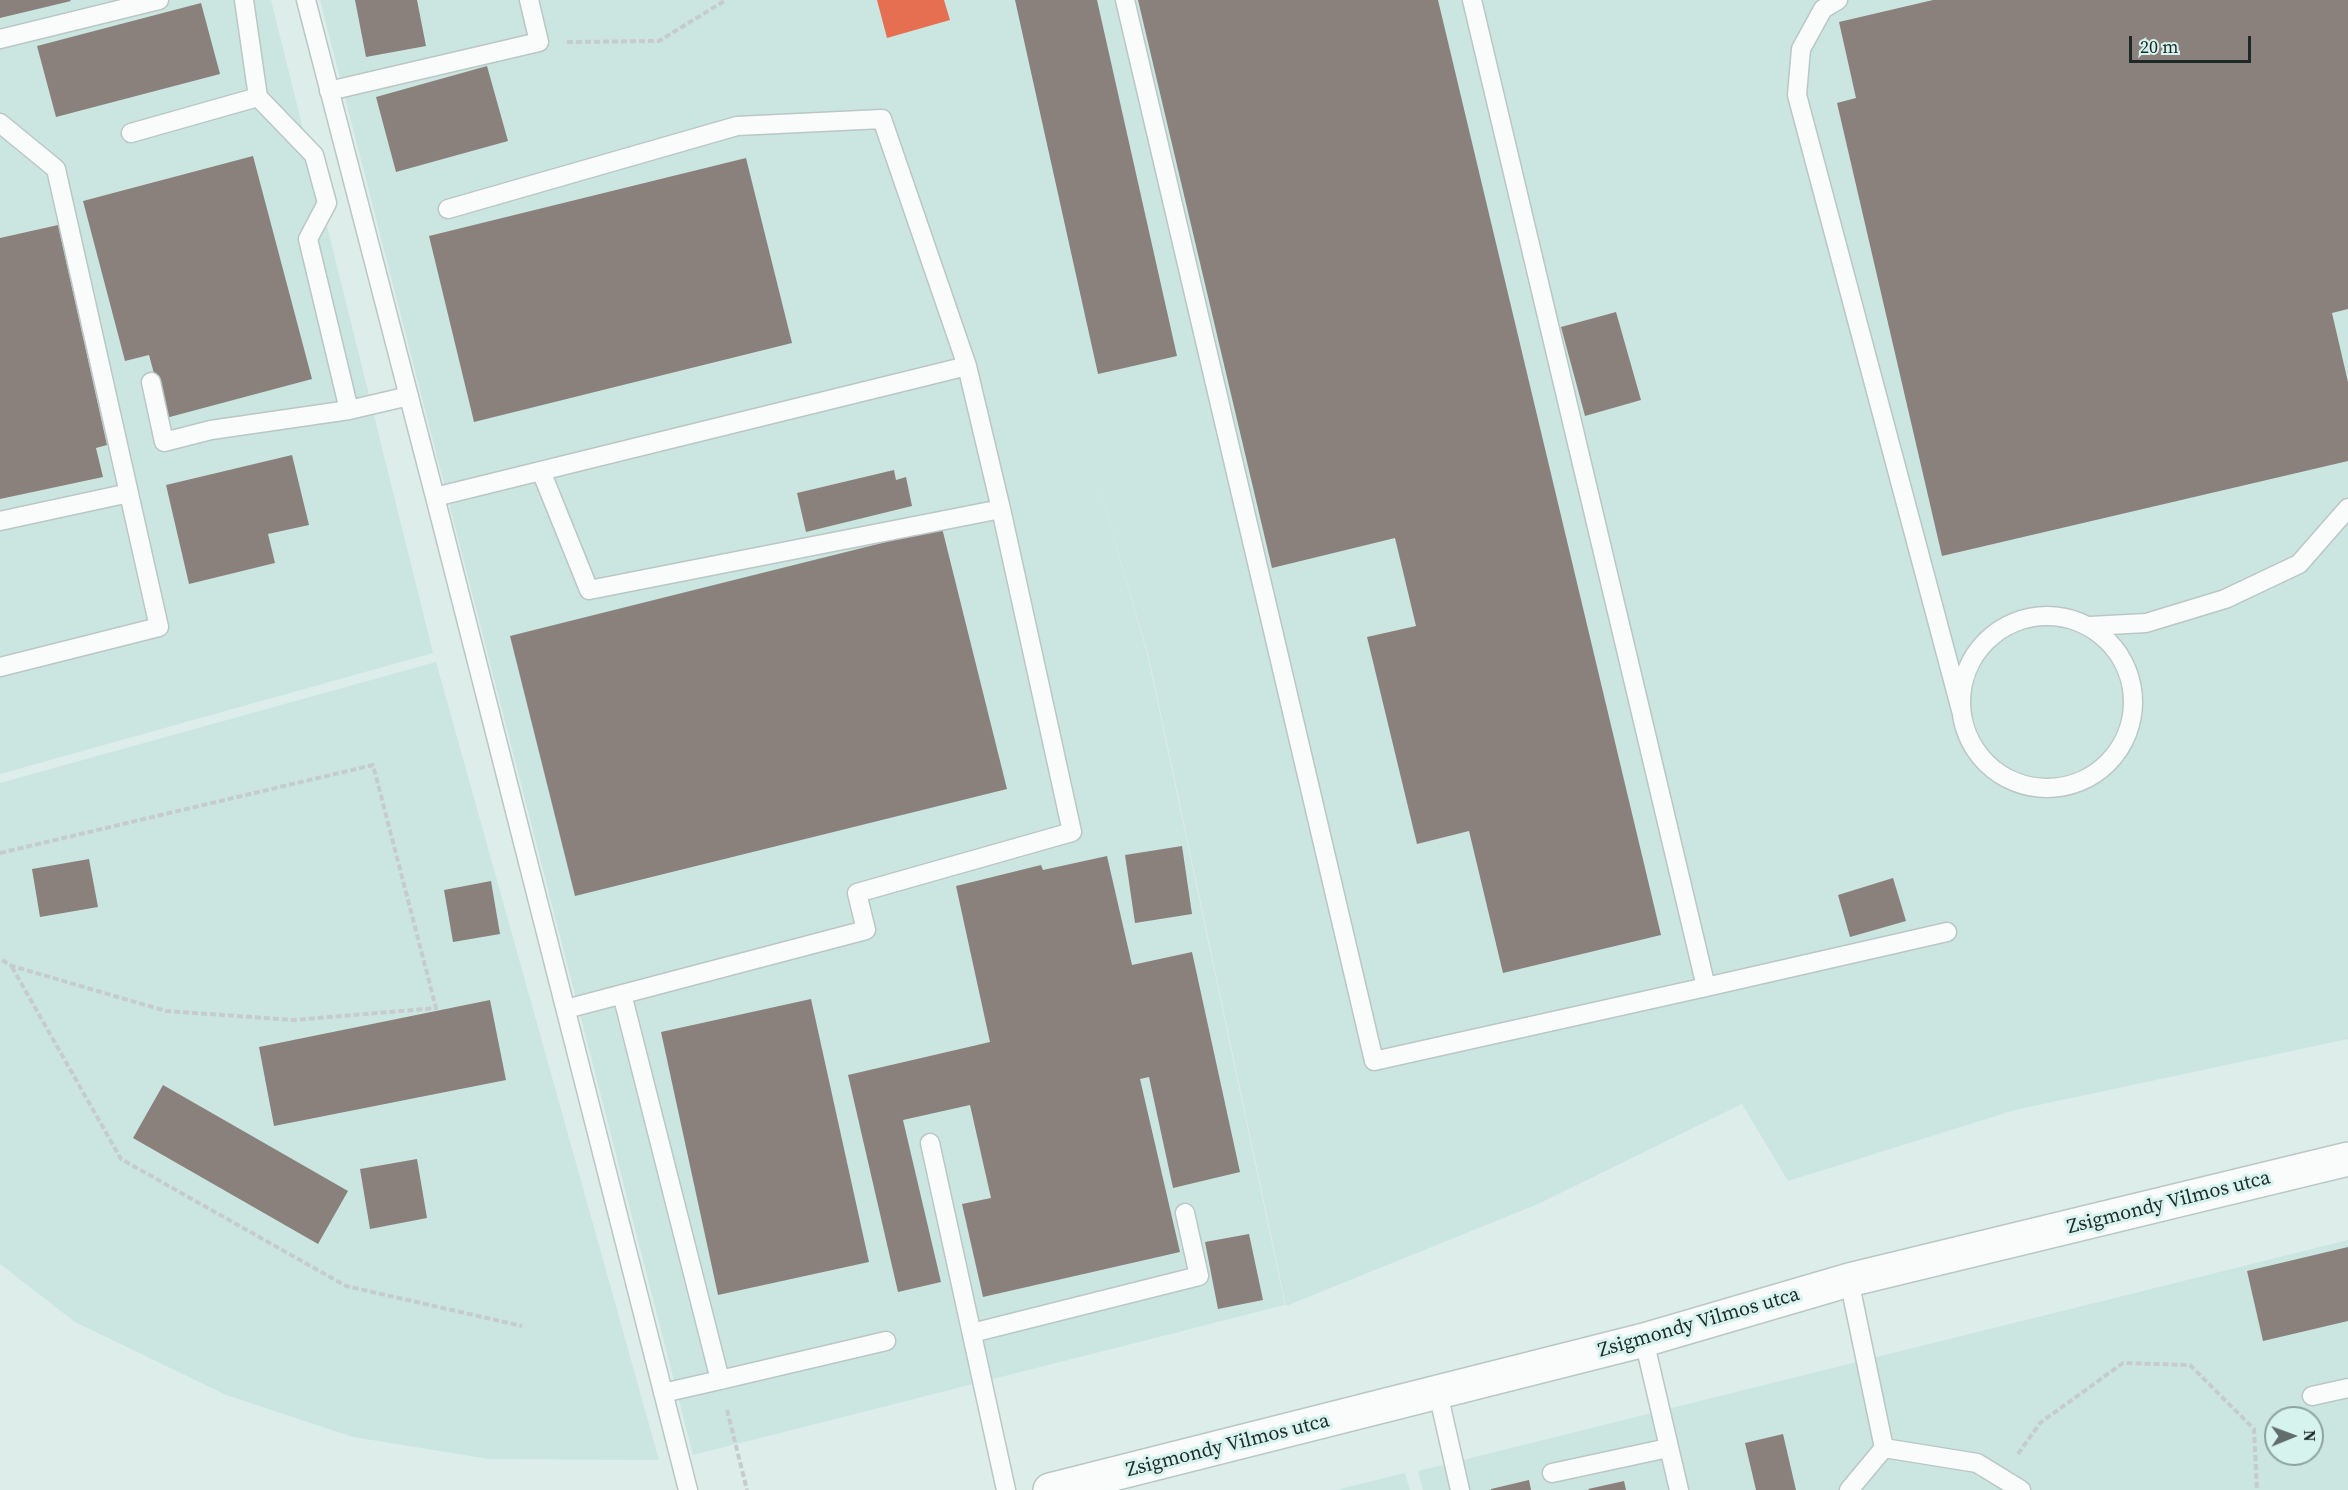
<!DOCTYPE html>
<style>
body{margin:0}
#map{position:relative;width:2348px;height:1490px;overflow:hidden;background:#ddedea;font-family:"Source Serif 4",serif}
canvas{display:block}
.north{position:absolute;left:2264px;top:1406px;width:60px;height:60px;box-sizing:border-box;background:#d7f3ee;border:2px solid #8da29e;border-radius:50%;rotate:89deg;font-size:16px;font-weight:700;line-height:24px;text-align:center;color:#1e2927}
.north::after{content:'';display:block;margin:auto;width:21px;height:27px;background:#616e6b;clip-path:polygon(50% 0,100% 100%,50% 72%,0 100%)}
.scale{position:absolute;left:2129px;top:36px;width:122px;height:27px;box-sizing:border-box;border:3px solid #1e2927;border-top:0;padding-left:8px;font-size:18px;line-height:21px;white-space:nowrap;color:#1e2927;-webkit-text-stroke:4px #d7f3ee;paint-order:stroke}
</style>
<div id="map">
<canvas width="2348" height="1490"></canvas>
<div class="north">N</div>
<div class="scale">20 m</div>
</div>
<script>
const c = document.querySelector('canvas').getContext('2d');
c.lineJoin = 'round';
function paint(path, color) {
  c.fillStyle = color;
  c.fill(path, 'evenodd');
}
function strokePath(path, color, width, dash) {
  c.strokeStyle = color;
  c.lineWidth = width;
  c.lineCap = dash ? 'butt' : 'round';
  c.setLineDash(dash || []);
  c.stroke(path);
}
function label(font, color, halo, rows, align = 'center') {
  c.font = font + ' "Source Serif 4",serif';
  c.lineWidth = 6;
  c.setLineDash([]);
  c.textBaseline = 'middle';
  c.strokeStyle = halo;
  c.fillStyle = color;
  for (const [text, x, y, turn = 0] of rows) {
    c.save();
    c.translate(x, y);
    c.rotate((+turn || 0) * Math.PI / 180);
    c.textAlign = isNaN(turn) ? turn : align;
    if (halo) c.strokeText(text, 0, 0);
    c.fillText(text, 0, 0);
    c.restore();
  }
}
const built = new Path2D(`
 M 0,0 L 271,0 L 433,653 L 0,774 Z
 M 320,0 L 2348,0 L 2348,1039 L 2015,1110 L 1788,1181 L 1742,1104 L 1538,1204 L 1286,1306 L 1149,658 L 1090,455 L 1148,657 L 1285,1305 L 693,1455 Z
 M 436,662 L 659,1460 L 489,1459 L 353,1437 L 226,1395 L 75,1322 L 0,1264 L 0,783 Z
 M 2348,1240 L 2348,1490 L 1423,1490 L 1418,1471 ZM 2276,1418 L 2312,1418 L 2312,1454 L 2276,1454 Z
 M 1405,1473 L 1410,1490 L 1336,1490 Z`);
const shops = new Path2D(`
 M 877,0 L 944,0 L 950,20 L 887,38 Z`);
const industry = new Path2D(`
 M 0,0 L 70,0 L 71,1 L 0,18 Z
 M 355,0 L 417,0 L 426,46 L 366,57 Z
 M 1015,0 L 1097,0 L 1177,356 L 1098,374 Z
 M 1138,0 L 1438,0 L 1661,935 L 1503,973 L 1469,831 L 1417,844 L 1367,637 L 1416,626 L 1395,538 L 1272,568 Z
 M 1933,0 L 2348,0 L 2348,309 L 2332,313 L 2348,382 L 2348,461 L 1942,556 L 1837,103 L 1856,98 L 1839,22 Z
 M 201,3 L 220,74 L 56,117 L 37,46 Z
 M 487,66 L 508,141 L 396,172 L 376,97 Z
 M 253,156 L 312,379 L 166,418 L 149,355 L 125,361 L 83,201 Z
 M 746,158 L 792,343 L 474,422 L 429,236 Z
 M 58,225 L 107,445 L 96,448 L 103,477 L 0,499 L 0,238 Z
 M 1616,312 L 1641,400 L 1585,416 L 1561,327 Z
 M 292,455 L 309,525 L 268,534 L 275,563 L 189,584 L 166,485 Z
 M 894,470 L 896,480 L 906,477 L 912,506 L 806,532 L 797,493 Z
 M 942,528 L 1007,789 L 575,896 L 510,636 Z
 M 1182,846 L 1192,914 L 1135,923 L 1125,855 Z
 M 1107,856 L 1132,965 L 1192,952 L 1240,1172 L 1173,1188 L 1149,1077 L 1140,1079 L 1180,1252 L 983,1297 L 962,1204 L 991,1198 L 970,1105 L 903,1120 L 941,1282 L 898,1292 L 848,1075 L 990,1042 L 956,886 L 1041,865 L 1043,870 Z
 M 89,859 L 98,907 L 40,917 L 32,869 Z
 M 1893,878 L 1906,921 L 1850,937 L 1838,895 Z
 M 491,881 L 500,934 L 453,942 L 444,890 Z
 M 811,999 L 869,1262 L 718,1295 L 661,1032 Z
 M 490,1000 L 506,1080 L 274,1126 L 259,1047 Z
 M 163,1085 L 348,1191 L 318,1244 L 133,1138 Z
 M 417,1159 L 427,1218 L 370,1229 L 360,1169 Z
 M 1249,1234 L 1263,1300 L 1218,1309 L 1205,1242 Z
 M 2348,1247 L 2348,1321 L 2263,1341 L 2247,1271 Z
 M 1783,1434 L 1796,1490 L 1756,1490 L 1745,1443 Z
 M 1529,1480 L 1531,1490 L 1491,1490 L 1491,1489 Z
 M 1624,1481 L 1626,1490 L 1589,1490 L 1588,1489 Z`);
const path = new Path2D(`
 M 567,42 L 659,41 L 726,0
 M 0,853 L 373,765 L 436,1008 L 294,1020 L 166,1011 L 12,966 L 0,959
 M 12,967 L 121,1159 L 346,1286 L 522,1326
 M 727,1410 L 747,1490
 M 2018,1454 L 2040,1423 L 2123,1363 L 2190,1365 L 2254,1429 L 2257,1490`);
const service = new Path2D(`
 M 306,0 L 435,497 L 688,1490
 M 1125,0 L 1374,1061 L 1706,987 L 1472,0
 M 1838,0 L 1823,9 L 1801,49 L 1797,95 L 1962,714
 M 0,39 L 159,0
 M 329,91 L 539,42 L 529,0
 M 0,123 L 56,169 L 159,627 L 0,667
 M 131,133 L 258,97 L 244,0
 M 151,382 L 164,442 L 211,430 L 349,410 L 308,239 L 327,203 L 314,155 L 258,97
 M 349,410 L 409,396
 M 541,471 L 589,590 L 1001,509 L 967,366
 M 435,497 L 967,366 L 882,119 L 737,126 L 448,209
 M 0,521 L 129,493
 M1961 702a86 86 0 1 1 172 0a86 86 0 1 1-172 0Z
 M 2090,626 L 2146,623 L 2225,599 L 2299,564 L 2348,508
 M 1706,987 L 1947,932
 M 622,994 L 720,1380 L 886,1341
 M 566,1009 L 866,930 L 857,893 L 1072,832 L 1001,509
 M 930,1143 L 1006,1490
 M 1849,1280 L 1884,1448
 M 972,1333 L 1199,1276 L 1185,1213
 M 1644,1340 L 1679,1490
 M 663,1393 L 720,1380
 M 1438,1393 L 1460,1490
 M 2312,1396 L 2348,1388
 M 1884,1448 L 1977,1463 L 2021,1490
 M 1552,1473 L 1668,1448
 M 1849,1490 L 1884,1448`);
const minor = new Path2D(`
 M 1050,1490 L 1644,1340 L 1849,1280 L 2348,1159`);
const streetNames = [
 ["Zsigmondy Vilmos utca",2169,1203,-14],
 ["Zsigmondy Vilmos utca",1699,1323,-16],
 ["Zsigmondy Vilmos utca",1228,1446,-14]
];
paint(built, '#cbe6e1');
paint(shops, '#e76f51');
paint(industry, '#8a817c');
strokePath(service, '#bac7c4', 21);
strokePath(minor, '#bac7c4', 36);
strokePath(path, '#c6cccb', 4, [6, 3]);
strokePath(service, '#fafcfc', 18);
strokePath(minor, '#fafcfc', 33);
label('20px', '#1e2927', '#d7f3ee', streetNames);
</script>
